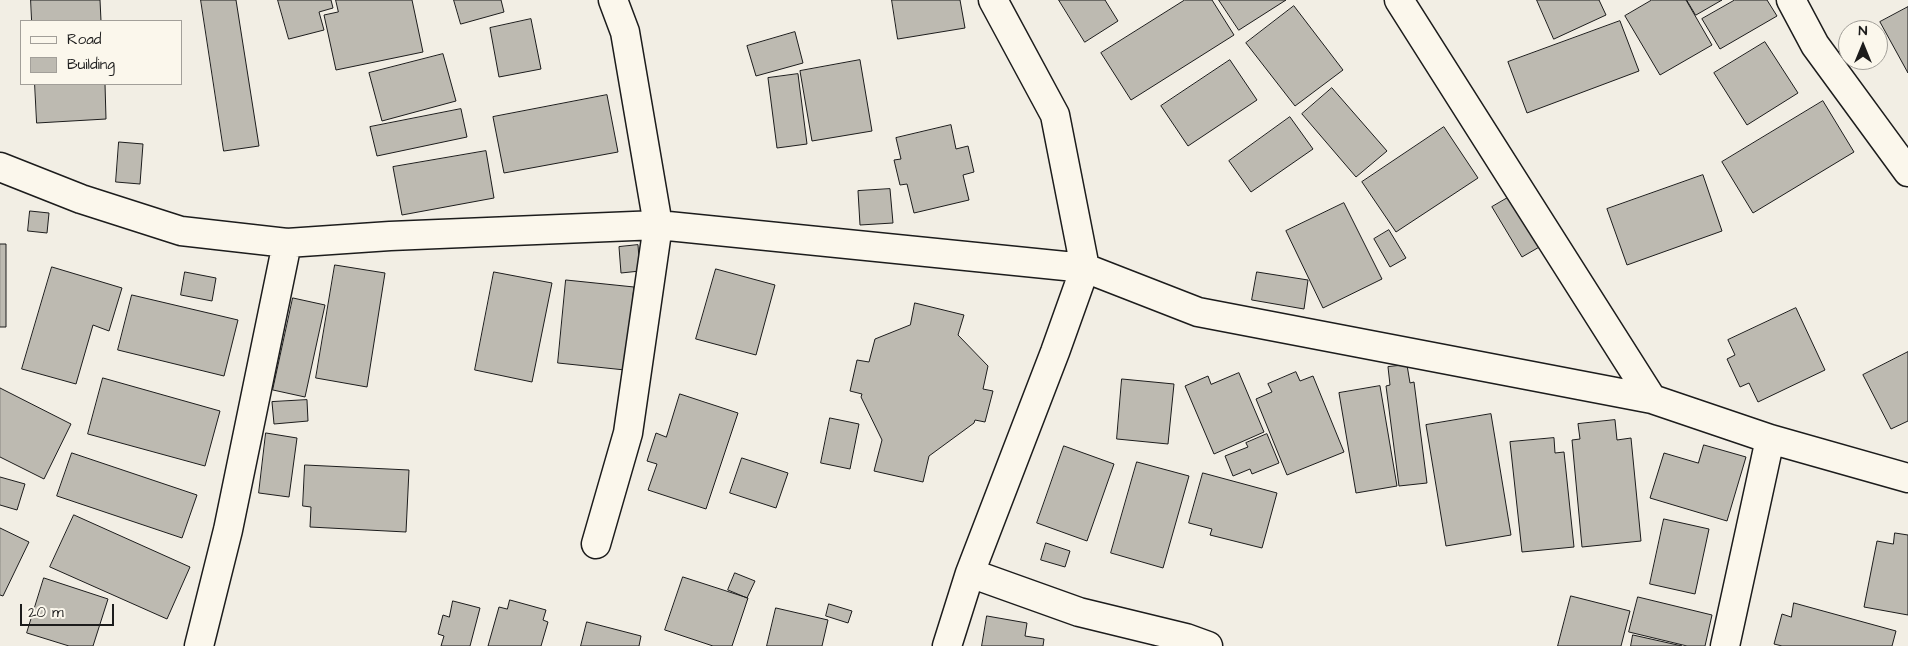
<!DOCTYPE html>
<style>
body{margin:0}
#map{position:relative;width:1908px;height:646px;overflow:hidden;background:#f2eee4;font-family:"Architects Daughter",sans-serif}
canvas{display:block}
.legend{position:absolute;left:20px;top:20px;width:162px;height:65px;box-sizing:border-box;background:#fbf7ec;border:1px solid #a29f99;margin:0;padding:6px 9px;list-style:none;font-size:15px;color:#1c1c1c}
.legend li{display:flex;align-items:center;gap:10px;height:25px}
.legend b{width:25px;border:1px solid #a29f99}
.north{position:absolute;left:1838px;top:20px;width:50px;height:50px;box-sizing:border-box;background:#fbf7ec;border:1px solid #a29f99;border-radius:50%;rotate:0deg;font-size:14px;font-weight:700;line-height:20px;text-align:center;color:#1c1c1c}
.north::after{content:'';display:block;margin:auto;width:18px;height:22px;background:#1c1c1c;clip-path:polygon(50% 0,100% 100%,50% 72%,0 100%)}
.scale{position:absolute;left:20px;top:604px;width:94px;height:22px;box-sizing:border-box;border:2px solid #1c1c1c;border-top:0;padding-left:6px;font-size:15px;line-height:18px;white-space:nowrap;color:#1c1c1c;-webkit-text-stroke:4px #fbf7ec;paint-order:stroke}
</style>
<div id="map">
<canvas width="1908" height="646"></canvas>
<ul class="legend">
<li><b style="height:6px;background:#fbf7ec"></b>Road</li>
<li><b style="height:14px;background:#bdbab1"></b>Building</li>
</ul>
<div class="north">N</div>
<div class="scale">20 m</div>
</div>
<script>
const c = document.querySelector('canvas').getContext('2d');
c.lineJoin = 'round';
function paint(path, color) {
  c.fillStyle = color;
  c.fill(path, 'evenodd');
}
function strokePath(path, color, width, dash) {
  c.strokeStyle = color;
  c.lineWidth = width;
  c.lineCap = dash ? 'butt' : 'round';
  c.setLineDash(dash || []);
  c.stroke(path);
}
const building = new Path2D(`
 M 31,0 L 100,0 L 101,21 L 32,21 Z
 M 201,0 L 236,0 L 259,146 L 224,151 Z
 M 278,0 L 331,0 L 333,8 L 319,12 L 324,30 L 289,39 Z
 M 336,0 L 412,0 L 423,52 L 336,70 L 324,15 L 338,12 Z
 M 454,0 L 501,0 L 504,12 L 461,24 Z
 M 892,0 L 960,0 L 965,28 L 898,39 Z
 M 1059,0 L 1105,0 L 1118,21 L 1085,42 Z
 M 1185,0 L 1212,0 L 1234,35 L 1131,100 L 1101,53 Z
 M 1219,0 L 1286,0 L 1239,30 Z
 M 1537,0 L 1599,0 L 1606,15 L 1554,39 Z
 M 1652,0 L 1686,0 L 1712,45 L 1660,75 L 1625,16 Z
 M 1687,0 L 1722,0 L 1696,15 Z
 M 1735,0 L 1767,0 L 1777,16 L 1720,49 L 1702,19 Z
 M 1294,6 L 1343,70 L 1295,106 L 1246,43 Z
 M 1908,7 L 1908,73 L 1880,22 Z
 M 531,19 L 541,69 L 499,77 L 490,28 Z
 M 1620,21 L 1639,71 L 1527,113 L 1508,62 Z
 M 795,32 L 803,63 L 756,76 L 747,46 Z
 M 1765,42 L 1798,93 L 1747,125 L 1714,73 Z
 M 443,54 L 456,101 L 382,121 L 369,73 Z
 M 860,60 L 872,131 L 812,141 L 800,71 Z
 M 1230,60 L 1257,100 L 1188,146 L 1161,106 Z
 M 798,74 L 807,144 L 777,148 L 768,78 Z
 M 35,84 L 105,84 L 106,119 L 37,123 Z
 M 1332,88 L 1387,151 L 1356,177 L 1302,114 Z
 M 607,95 L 618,152 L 504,173 L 493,117 Z
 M 1823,101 L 1854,152 L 1753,213 L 1722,162 Z
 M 461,109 L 467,137 L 377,156 L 370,127 Z
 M 1290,117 L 1313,149 L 1251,192 L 1229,161 Z
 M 951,125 L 956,149 L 968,146 L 974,172 L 963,175 L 969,200 L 914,213 L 907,184 L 900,185 L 894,160 L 901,159 L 896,138 Z
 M 1444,127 L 1478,178 L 1396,232 L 1362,182 Z
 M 119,142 L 143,144 L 140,184 L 116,182 Z
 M 486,151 L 494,198 L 402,215 L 393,167 Z
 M 1703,175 L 1722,231 L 1627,265 L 1607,209 Z
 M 890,189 L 893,223 L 860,225 L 858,191 Z
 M 1511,196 L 1541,246 L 1522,257 L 1492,207 Z
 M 1344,203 L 1382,279 L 1323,308 L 1286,231 Z
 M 30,211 L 49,213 L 47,233 L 28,231 Z
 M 1389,230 L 1406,258 L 1390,267 L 1374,239 Z
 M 0,244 L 6,244 L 6,327 L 0,327 Z
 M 638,245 L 640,271 L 621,273 L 619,247 Z
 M 335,265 L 385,273 L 367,387 L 316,378 Z
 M 52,267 L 122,288 L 109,331 L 93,325 L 76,384 L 22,369 Z
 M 716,269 L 775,285 L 756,355 L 696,339 Z
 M 185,272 L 216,278 L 212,301 L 181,295 Z
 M 494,272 L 552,283 L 532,382 L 475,370 Z
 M 1257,272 L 1308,280 L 1304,309 L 1252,300 Z
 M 566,280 L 634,287 L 625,370 L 558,363 Z
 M 132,295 L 238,320 L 224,376 L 118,350 Z
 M 293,298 L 325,305 L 305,397 L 273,390 Z
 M 915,303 L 964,315 L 958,335 L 988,366 L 983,389 L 993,391 L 985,422 L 975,420 L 974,423 L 929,456 L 923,482 L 874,471 L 882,440 L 861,397 L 862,394 L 850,391 L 857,360 L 869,362 L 875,339 L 910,325 Z
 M 1796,308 L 1825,370 L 1758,402 L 1749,383 L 1740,387 L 1727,359 L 1735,355 L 1728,340 Z
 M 1908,352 L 1908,421 L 1891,429 L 1863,375 Z
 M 1407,365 L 1410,383 L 1414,382 L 1427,483 L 1399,486 L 1386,386 L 1390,385 L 1388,367 Z
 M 1296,372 L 1300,381 L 1313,376 L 1344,452 L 1287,475 L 1256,399 L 1272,392 L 1268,384 Z
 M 1239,373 L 1264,432 L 1214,454 L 1185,386 L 1208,376 L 1211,384 Z
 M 103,378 L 220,411 L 205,466 L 88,434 Z
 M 1122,379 L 1174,384 L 1168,444 L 1117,439 Z
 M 1380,386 L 1397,486 L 1356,493 L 1339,393 Z
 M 0,388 L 71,424 L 44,479 L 0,457 Z
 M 680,394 L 738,413 L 706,509 L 648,490 L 657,464 L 647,461 L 656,433 L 666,437 Z
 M 307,400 L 308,421 L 274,424 L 272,402 Z
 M 1491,414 L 1511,535 L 1446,546 L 1426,425 Z
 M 830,418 L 859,424 L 850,469 L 821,463 Z
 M 1615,420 L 1617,440 L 1631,438 L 1641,541 L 1582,547 L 1572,440 L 1580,439 L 1578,424 Z
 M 266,433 L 297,438 L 289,497 L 259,493 Z
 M 1267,434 L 1279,463 L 1252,474 L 1250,469 L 1233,476 L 1225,456 L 1248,447 L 1246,443 Z
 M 1554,438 L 1555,453 L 1564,452 L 1574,547 L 1522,552 L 1510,442 Z
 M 1704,445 L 1746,457 L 1727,521 L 1650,498 L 1664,453 L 1698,463 Z
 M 1064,446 L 1114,464 L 1087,541 L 1037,523 Z
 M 72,453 L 197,495 L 182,538 L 57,496 Z
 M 742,458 L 788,473 L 776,508 L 730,493 Z
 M 1137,462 L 1189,476 L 1163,568 L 1111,553 Z
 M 305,465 L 409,470 L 406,532 L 310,527 L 311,507 L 303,506 Z
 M 1203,473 L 1277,493 L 1262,548 L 1210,535 L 1212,529 L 1189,523 Z
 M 0,477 L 25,484 L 17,510 L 0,505 Z
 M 74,515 L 190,567 L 167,619 L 50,567 Z
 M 1664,519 L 1709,529 L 1695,594 L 1650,584 Z
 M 0,528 L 29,542 L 3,596 L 0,595 Z
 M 1895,533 L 1908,535 L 1908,615 L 1864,607 L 1877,541 L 1893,544 Z
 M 1046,543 L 1070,551 L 1065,567 L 1041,560 Z
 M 735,573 L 755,581 L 747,598 L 728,590 Z
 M 683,577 L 748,598 L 732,646 L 713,646 L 665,630 Z
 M 44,578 L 108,599 L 93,646 L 69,646 L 27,633 Z
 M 1571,596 L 1630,611 L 1621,646 L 1558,646 Z
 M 1638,597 L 1712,615 L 1705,646 L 1687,646 L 1629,632 Z
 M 510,600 L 546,610 L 543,620 L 548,622 L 541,646 L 488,646 L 499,607 L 507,609 Z
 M 453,601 L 480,608 L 470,646 L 441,646 L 444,636 L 438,634 L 443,615 L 449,617 Z
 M 1794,603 L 1896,631 L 1892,646 L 1782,646 L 1774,644 L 1782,614 L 1791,617 Z
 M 829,604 L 852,611 L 848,623 L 826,616 Z
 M 776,608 L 828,620 L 822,646 L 767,646 Z
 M 987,616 L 1027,623 L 1025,636 L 1044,639 L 1043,646 L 982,646 Z
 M 587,622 L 641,636 L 639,646 L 581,646 Z
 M 1633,635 L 1682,646 L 1631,646 Z`);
const minor = new Path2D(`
 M 1399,0 L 1652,399
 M 1791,0 L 1815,45 L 1908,172
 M 0,167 L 81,199 L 181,231 L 287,243 L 390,236 L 658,225 L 1085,268 L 1198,312 L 1652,399 L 1770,439 L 1908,478
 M 596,544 L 628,433 L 658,225 L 625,32 L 613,0
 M 970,573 L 1079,612 L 1186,638 L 1208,646
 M 199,646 L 228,530 L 287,243
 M 947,646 L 970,573 L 1055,352 L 1085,268 L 1055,115 L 993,0
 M 1725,646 L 1770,439`);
paint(building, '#bdbab1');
strokePath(building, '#1c1c1c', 1);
strokePath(minor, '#1c1c1c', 31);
strokePath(minor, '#fbf7ec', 28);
</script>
